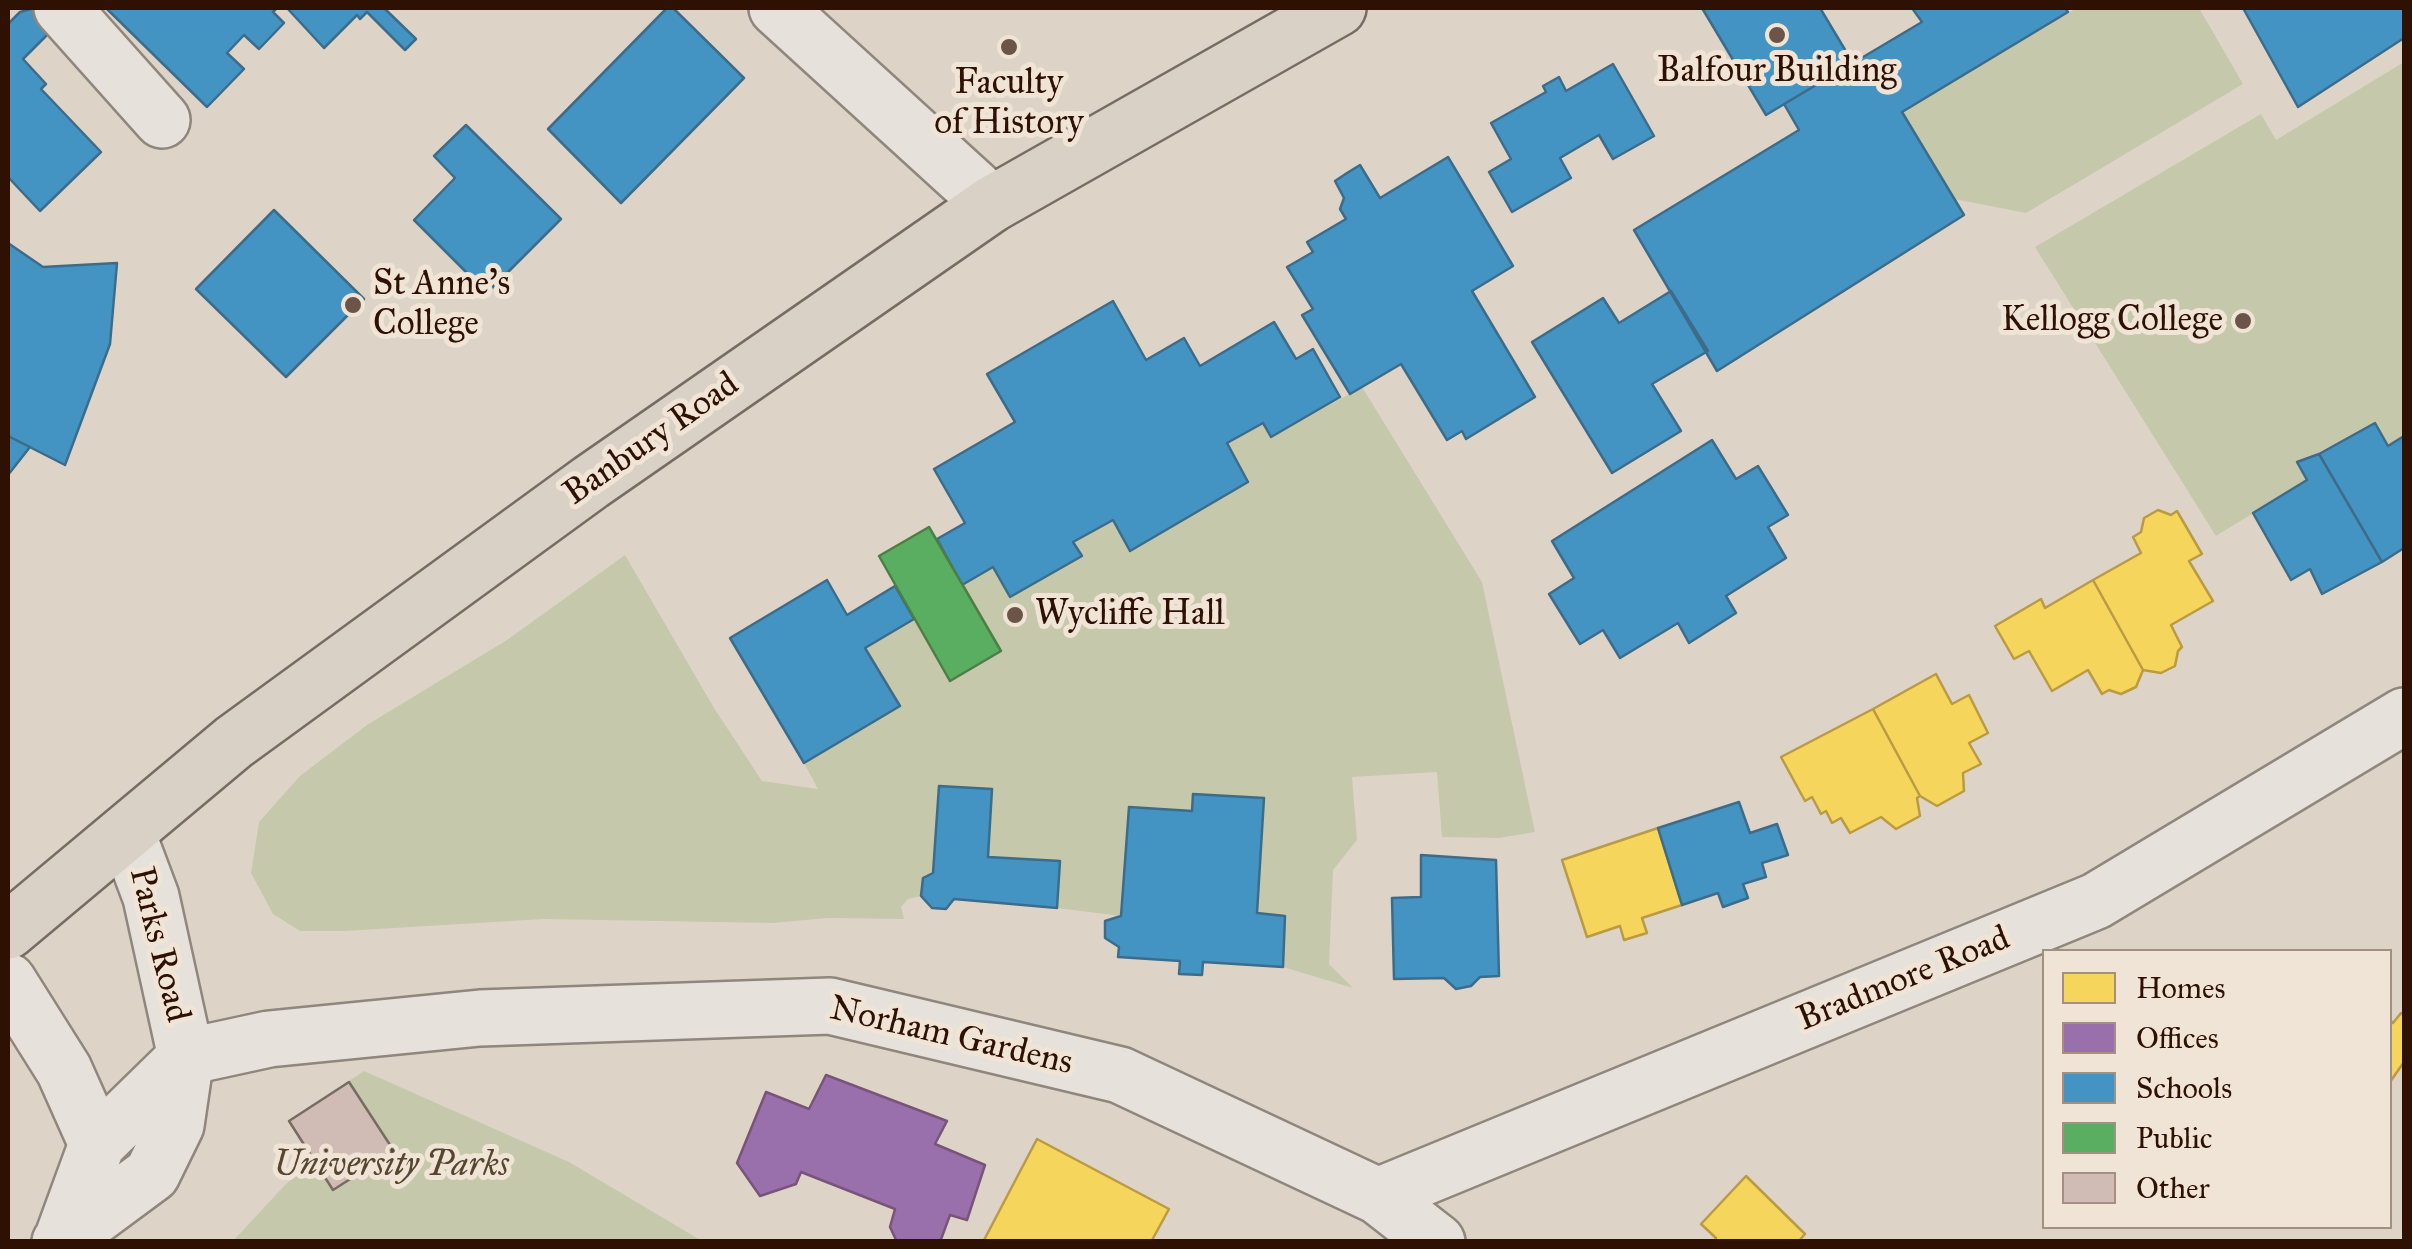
<!DOCTYPE html>
<style>
body{margin:0}
#map{position:relative;width:2412px;height:1249px;overflow:hidden;background:#ddd4c7;font-family:"IM FELL Great Primer",serif}
canvas{display:block}
.frame{position:absolute;inset:0;border:10px solid #2f1104;pointer-events:none}
.legend{position:absolute;left:2042px;top:949px;width:350px;height:280px;box-sizing:border-box;background:#efe4d5;border:2px solid #a29081;margin:0;padding:12px 18px;list-style:none;font-size:30px;color:#2f1104}
.legend li{display:flex;align-items:center;gap:20px;height:50px}
.legend b{width:50px;border:2px solid #a29081}
</style>
<div id="map">
<canvas width="2412" height="1249"></canvas>
<div class="frame"></div>
<ul class="legend">
<li><b style="height:28px;background:#f6d55c"></b>Homes</li>
<li><b style="height:28px;background:#9970ab"></b>Offices</li>
<li><b style="height:28px;background:#4393c3"></b>Schools</li>
<li><b style="height:28px;background:#5aae61"></b>Public</li>
<li><b style="height:28px;background:#d0bcb4"></b>Other</li>
</ul>
</div>
<script>
const c = document.querySelector('canvas').getContext('2d');
c.lineJoin = 'round';
function paint(path, color) {
  c.fillStyle = color;
  c.fill(path, 'evenodd');
}
function strokePath(path, color, width, dash) {
  c.strokeStyle = color;
  c.lineWidth = width;
  c.lineCap = dash ? 'butt' : 'round';
  c.setLineDash(dash || []);
  c.stroke(path);
}
function label(font, color, halo, rows, align = 'center') {
  c.font = font + ' "IM FELL Great Primer",serif';
  c.lineWidth = 10;
  c.setLineDash([]);
  c.textBaseline = 'middle';
  c.strokeStyle = halo;
  c.fillStyle = color;
  for (const [text, x, y, turn = 0] of rows) {
    c.save();
    c.translate(x, y);
    c.rotate((+turn || 0) * Math.PI / 180);
    c.textAlign = isNaN(turn) ? turn : align;
    if (halo) c.strokeText(text, 0, 0);
    c.fillText(text, 0, 0);
    c.restore();
  }
}
const green = new Path2D(`
 M 2077,8 L 2199,8 L 2243,84 L 2026,213 L 1954,199 L 1902,112 Z
 M 2404,62 L 2404,436 L 2388,446 L 2375,423 L 2298,463 L 2307,480 L 2216,536 L 2035,247 L 2261,114 L 2276,140 Z
 M 1362,387 L 1482,582 L 1535,832 L 1499,838 L 1442,837 L 1437,772 L 1352,777 L 1357,840 L 1333,870 L 1329,964 L 1353,988 L 1283,967 L 1285,916 L 1257,913 L 1263,798 L 1193,794 L 1192,811 L 1129,807 L 1121,916 L 1057,908 L 1059,862 L 988,857 L 992,789 L 940,786 L 933,873 L 923,878 L 921,896 L 908,899 L 901,907 L 904,919 L 827,918 L 773,923 L 544,919 L 344,931 L 300,931 L 273,914 L 251,873 L 259,822 L 300,776 L 367,725 L 507,640 L 625,555 L 714,708 L 762,781 L 818,789 L 804,763 L 900,706 L 865,648 L 914,619 L 951,681 L 1000,651 L 962,585 L 993,567 L 1011,597 L 1081,556 L 1073,542 L 1113,520 L 1131,550 L 1248,483 L 1227,443 L 1263,423 L 1272,437 Z
 M 364,1071 L 569,1162 L 702,1241 L 232,1242 L 286,1184 L 314,1161 L 289,1121 Z`);
const homes = new Path2D(`
 M 2158,510 L 2171,515 L 2177,511 L 2202,554 L 2189,561 L 2213,601 L 2171,625 L 2182,647 L 2178,651 L 2175,666 L 2161,673 L 2143,670 L 2093,580 L 2141,553 L 2133,537 L 2141,532 L 2144,518 Z
 M 2093,580 L 2143,670 L 2136,687 L 2121,694 L 2109,690 L 2102,694 L 2088,670 L 2052,691 L 2029,651 L 2014,659 L 1995,626 L 2041,599 L 2045,608 Z
 M 1936,674 L 1952,704 L 1969,695 L 1988,733 L 1969,743 L 1981,764 L 1963,773 L 1964,791 L 1937,806 L 1920,796 L 1873,709 Z
 M 1873,709 L 1920,796 L 1917,798 L 1920,816 L 1896,829 L 1881,817 L 1850,833 L 1841,818 L 1832,823 L 1826,811 L 1821,814 L 1812,797 L 1805,801 L 1781,757 Z
 M 1658,828 L 1682,905 L 1642,918 L 1647,933 L 1624,940 L 1620,926 L 1587,937 L 1562,860 Z
 M 2401,1013 L 2404,1015 L 2404,1062 L 2390,1082 L 2390,1020 L 2393,1023 Z
 M 1037,1139 L 1169,1209 L 1151,1242 L 983,1242 Z
 M 1746,1176 L 1805,1234 L 1798,1242 L 1713,1242 L 1716,1238 L 1701,1224 Z`);
const offices = new Path2D(`
 M 826,1075 L 947,1121 L 935,1144 L 985,1165 L 967,1220 L 950,1215 L 940,1242 L 897,1242 L 890,1227 L 895,1209 L 801,1172 L 796,1184 L 760,1196 L 737,1163 L 766,1092 L 809,1109 Z`);
const schools = new Path2D(`
 M 34,8 L 44,12 L 49,23 L 46,36 L 23,59 L 46,84 L 41,89 L 101,152 L 40,211 L 8,177 L 8,24 L 20,12 Z
 M 106,8 L 277,8 L 273,12 L 284,23 L 259,49 L 244,35 L 227,53 L 244,69 L 207,107 Z
 M 287,8 L 384,8 L 416,39 L 405,50 L 367,12 L 360,19 L 357,15 L 324,48 Z
 M 667,8 L 673,8 L 744,78 L 621,203 L 548,129 Z
 M 1702,8 L 1820,8 L 1853,63 L 1766,115 Z
 M 1912,8 L 2065,8 L 2068,12 L 1902,112 L 1964,215 L 1717,371 L 1634,230 L 1799,130 L 1784,104 L 1922,22 Z
 M 2243,8 L 2404,8 L 2404,38 L 2298,107 Z
 M 1613,64 L 1654,136 L 1613,159 L 1599,135 L 1560,158 L 1571,178 L 1512,212 L 1489,172 L 1511,159 L 1491,123 L 1546,92 L 1543,86 L 1559,77 L 1566,91 Z
 M 466,125 L 561,219 L 487,293 L 414,220 L 455,178 L 434,156 Z
 M 1448,157 L 1513,266 L 1472,291 L 1535,397 L 1466,439 L 1462,431 L 1447,440 L 1401,364 L 1350,394 L 1302,315 L 1313,309 L 1287,267 L 1313,252 L 1307,242 L 1346,219 L 1340,209 L 1344,198 L 1335,181 L 1347,173 L 1360,165 L 1380,198 Z
 M 274,210 L 364,299 L 286,377 L 196,289 Z
 M 8,243 L 43,267 L 117,263 L 110,344 L 65,465 L 8,436 Z
 M 1671,291 L 1708,351 L 1652,384 L 1681,431 L 1612,473 L 1532,342 L 1603,298 L 1619,323 Z
 M 1113,301 L 1146,360 L 1184,338 L 1200,366 L 1274,322 L 1296,359 L 1313,349 L 1340,397 L 1271,437 L 1263,423 L 1227,443 L 1248,482 L 1130,551 L 1113,520 L 1073,542 L 1082,556 L 1010,597 L 993,567 L 962,585 L 937,539 L 965,523 L 934,469 L 1015,422 L 987,374 Z
 M 2375,423 L 2388,446 L 2404,436 L 2404,548 L 2382,562 L 2319,454 Z
 M 8,436 L 30,447 L 8,475 Z
 M 1712,440 L 1736,479 L 1758,466 L 1788,515 L 1768,527 L 1786,558 L 1726,596 L 1736,613 L 1689,643 L 1678,623 L 1620,658 L 1603,630 L 1580,644 L 1549,594 L 1574,578 L 1552,541 Z
 M 2319,454 L 2382,562 L 2322,594 L 2310,569 L 2291,580 L 2253,513 L 2307,480 L 2297,462 Z
 M 827,580 L 847,615 L 895,586 L 914,619 L 865,648 L 900,706 L 804,763 L 730,638 Z
 M 939,786 L 992,789 L 988,857 L 1060,861 L 1057,908 L 954,899 L 946,909 L 932,908 L 921,896 L 923,878 L 933,873 Z
 M 1193,794 L 1264,798 L 1257,913 L 1285,916 L 1283,967 L 1203,962 L 1202,975 L 1179,974 L 1180,961 L 1118,957 L 1119,947 L 1105,938 L 1105,921 L 1121,916 L 1129,807 L 1192,811 Z
 M 1739,802 L 1750,833 L 1777,824 L 1788,855 L 1762,863 L 1766,877 L 1743,884 L 1748,898 L 1723,907 L 1718,893 L 1682,905 L 1658,828 Z
 M 1421,855 L 1496,860 L 1499,976 L 1480,977 L 1471,986 L 1456,989 L 1444,978 L 1394,979 L 1392,898 L 1421,897 Z`);
const public = new Path2D(`
 M 929,527 L 1001,651 L 950,681 L 879,556 Z`);
const building = new Path2D(`
 M 349,1082 L 394,1151 L 333,1190 L 289,1121 Z`);
const minor = new Path2D(`
 M 62,8 L 162,120
 M 777,8 L 992,204
 M 8,981 L 64,1070 L 97,1144 L 63,1237
 M 186,1057 L 269,1039 L 480,1018 L 830,1006 L 1120,1075 L 1378,1196 L 1437,1242
 M 97,1144 L 186,1057
 M 1378,1196 L 2096,901 L 2404,716
 M 60,1242 L 152,1174 L 176,1125 L 186,1057 L 151,897 L 127,833`);
const major = new Path2D(`
 M 8,931 L 234,742 L 591,482 L 992,204 L 1338,8`);
const markers = [
 [1777,35,10,"#6c5548"],
 [1009,47,10,"#6c5548"],
 [353,305,10,"#6c5548"],
 [2243,321,10,"#6c5548"],
 [1015,615,10,"#6c5548"]
];
const poiNames = [
 ["Balfour Building",1777,72],
 ["Faculty",1009,84],
 ["of History",1009,124],
 ["St Anne's",373,285,"left"],
 ["College",373,325,"left"],
 ["Kellogg College",2223,321,"right"],
 ["Wycliffe Hall",1035,615,"left"]
];
const streetNames = [
 ["Banbury Road",652,440,-35],
 ["Parks Road",158,945,76],
 ["Bradmore Road",1904,980,-22],
 ["Norham Gardens",951,1037,13]
];
const parkNames = [
 ["University Parks",391,1166]
];
paint(green, '#c5c8ab');
paint(homes, '#f6d55c');
strokePath(homes, '#ba9a42', 2.5);
paint(offices, '#9970ab');
strokePath(offices, '#795479', 2.5);
paint(schools, '#4393c3');
strokePath(schools, '#3d6c8a', 2.5);
paint(public, '#5aae61');
strokePath(public, '#4d7f45', 2.5);
paint(building, '#d0bcb4');
strokePath(building, '#766c63', 2.5);
strokePath(minor, '#8f867d', 60);
strokePath(major, '#766c63', 60);
strokePath(minor, '#e6e1da', 55);
strokePath(major, '#d9d1c5', 55);
for (const [x, y, r, color] of markers) {
  const dot = new Path2D();
  dot.arc(x, y, r, 0, 2 * Math.PI);
  c.fillStyle = color;
  c.fill(dot);
  strokePath(dot, '#efe4d5', 4);
}
label('35px', '#2f1104', '#efe4d5', poiNames);
label('35px', '#2f1104', '#efe4d5', streetNames);
label('italic 35px', '#56452f', '#efe4d5', parkNames);
</script>
